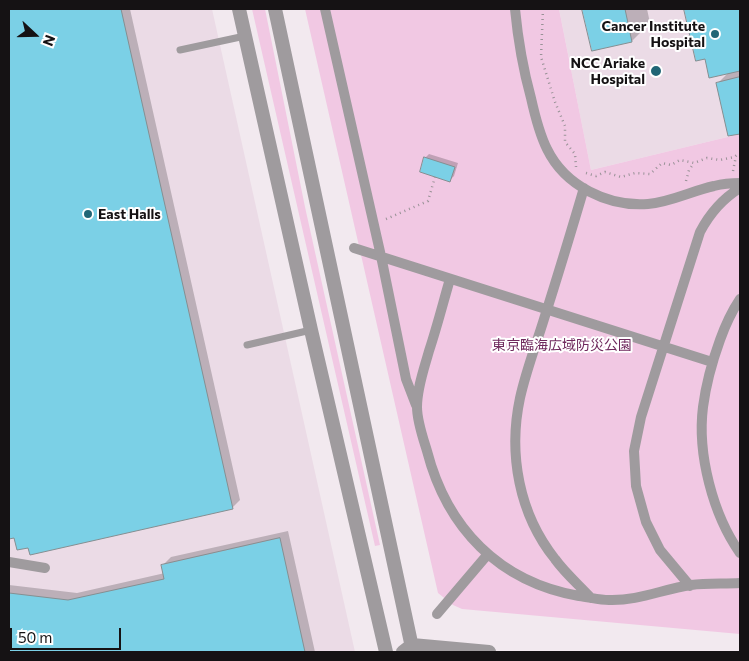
<!DOCTYPE html>
<meta charset="utf-8">
<style>
body{margin:0}
#map{position:relative;width:749px;height:661px;overflow:hidden;background:#f2e9ef;font-family:Commissioner,sans-serif}
canvas{display:block}
.frame{position:absolute;inset:0;border:10px solid #151214;pointer-events:none}
.north{position:absolute;left:10px;top:10px;width:50px;height:50px;-webkit-text-stroke:4px #fff;paint-order:stroke;rotate:111deg;font-size:14px;font-weight:700;line-height:20px;text-align:center;color:#151214}
.north::after{content:'';display:block;margin:auto;width:18px;height:22px;background:#151214;clip-path:polygon(50% 0,100% 100%,50% 72%,0 100%)}
.scale{position:absolute;left:10px;top:628px;width:111px;height:22px;box-sizing:border-box;border:2px solid #151214;border-top:0;padding-left:6px;font-size:15px;line-height:18px;white-space:nowrap;color:#151214;-webkit-text-stroke:4px #fff;paint-order:stroke}
</style>
<div id="map">
<canvas width="749" height="661"></canvas>
<div class="frame"></div>
<div class="north">N</div>
<div class="scale">50 m</div>
</div>
<script>
const c = document.querySelector('canvas').getContext('2d');
c.lineJoin = 'round';
function paint(path, color) {
  c.fillStyle = color;
  c.fill(path, 'evenodd');
}
function strokePath(path, color, width, dash) {
  c.strokeStyle = color;
  c.lineWidth = width;
  c.lineCap = dash ? 'butt' : 'round';
  c.setLineDash(dash || []);
  c.stroke(path);
}
function label(font, color, halo, rows, align = 'center') {
  c.font = font + ' Commissioner,"Noto Sans JP",sans-serif';
  c.lineWidth = 4;
  c.setLineDash([]);
  c.textBaseline = 'middle';
  c.strokeStyle = halo;
  c.fillStyle = color;
  for (const [text, x, y, turn = 0] of rows) {
    c.save();
    c.translate(x, y);
    c.rotate((+turn || 0) * Math.PI / 180);
    c.textAlign = isNaN(turn) ? turn : align;
    if (halo) c.strokeText(text, 0, 0);
    c.fillText(text, 0, 0);
    c.restore();
  }
}
const built = new Path2D(`
 M 9,9 L 212,9 L 355,652 L 9,652 Z
 M 559,9 L 740,9 L 740,134 L 591,170 Z`);
const green = new Path2D(`
 M 252,9 L 265,9 L 305,207 L 380,545 L 375,546 Z
 M 305,9 L 559,9 L 591,170 L 740,134 L 740,634 L 462,609 L 453,605 L 438,593 Z`);
const shadow = new Path2D(`
 M 9,9 L 130,9 L 240,500 L 232,508 L 29,547 L 15,536 L 9,538 Z
 M 584,9 L 647,9 L 650,23 L 632,41 L 593,50 Z
 M 686,9 L 740,9 L 740,132 L 729,135 L 718,83 L 729,72 L 706,57 L 697,59 Z
 M 429,154 L 458,163 L 454,176 L 450,180 L 425,158 Z
 M 288,531 L 315,652 L 9,652 L 9,585 L 77,593 L 165,573 L 163,565 L 171,557 Z`);
const building = new Path2D(`
 M 9,9 L 121,9 L 233,509 L 30,555 L 28,548 L 17,550 L 14,538 L 9,539 Z
 M 582,9 L 625,9 L 632,42 L 592,51 Z
 M 684,9 L 740,9 L 740,71 L 709,78 L 705,59 L 696,61 Z
 M 740,77 L 740,134 L 728,136 L 716,83 Z
 M 424,157 L 455,167 L 450,182 L 420,172 Z
 M 280,538 L 305,652 L 9,652 L 9,593 L 68,600 L 164,579 L 161,565 Z`);
const path = new Path2D(`
 M 543,9 L 541,57 L 555,102 L 565,126 L 565,142 L 575,154 L 576,167
 M 733,171 L 736,156
 M 586,173 L 596,176 L 605,172 L 621,177 L 635,173 L 650,174 L 662,163 L 671,165 L 680,160 L 694,163 L 707,158 L 720,160 L 734,157 L 740,153
 M 686,181 L 689,170 L 694,163
 M 386,219 L 428,201 L 435,177`);
const service = new Path2D(`
 M 180,50 L 245,36
 M 247,345 L 311,330`);
const pedestrian = new Path2D(`
 M 325,9 L 381,256 L 406,379 L 416,405
 M 515,9 C 518,40 523,69 531,98 C 535,116 539,133 547,149 C 565,186 608,207 648,204 C 671,202 691,191 714,186 C 722,184 731,183 740,183
 M 584,188 C 571,232 558,275 544,319 C 536,345 526,371 520,398 C 508,454 519,514 555,559 C 565,573 579,585 591,598
 M 354,248 L 712,362
 M 450,279 C 443,303 437,327 429,351 C 424,369 417,388 417,407 C 417,421 423,438 427,451 C 447,528 499,582 579,596 C 589,597 599,600 609,600 C 638,601 663,589 691,585 C 707,583 724,584 740,583
 M 740,299 C 732,311 725,326 720,340 C 712,362 706,384 703,407 C 697,454 713,515 740,553
 M 9,562 L 45,568
 M 690,586 L 660,550 L 646,522 L 636,486 L 634,451 L 641,417 L 700,232 C 710,213 722,199 740,188
 M 437,614 L 488,554`);
const tertiary = new Path2D(`
 M 239,9 L 311,330 L 386,652
 M 275,9 L 413,652
 M 403,652 L 412,645 L 489,652`);
const markers = [
 [715,34,5,"#216676"],
 [656,71,6,"#216676"],
 [88,214,5,"#216676"]
];
const poiNames = [
 ["Cancer Institute",705,26],
 ["Hospital",705,42],
 ["NCC Ariake",645,63],
 ["Hospital",645,79],
 ["East Halls",98,214,"left"]
];
const parkNames = [
 ["東京臨海広域防災公園",562,345]
];
paint(built, '#ebdbe6');
paint(green, '#f1c8e3');
paint(shadow, '#0003');
paint(building, '#7bd0e6');
strokePath(building, '#858f92', 1);
strokePath(path, '#999297', 2.5, [1, 4]);
strokePath(service, '#9f9b9e', 7);
strokePath(pedestrian, '#9f9b9e', 10);
strokePath(tertiary, '#9f9b9e', 14);
for (const [x, y, r, color] of markers) {
  const dot = new Path2D();
  dot.arc(x, y, r, 0, 2 * Math.PI);
  c.fillStyle = color;
  c.fill(dot);
  strokePath(dot, '#fff', 2);
}
label('bold 14px', '#151214', '#fff', poiNames, 'right');
label('14px', '#6f295d', '#fff', parkNames);
</script>
